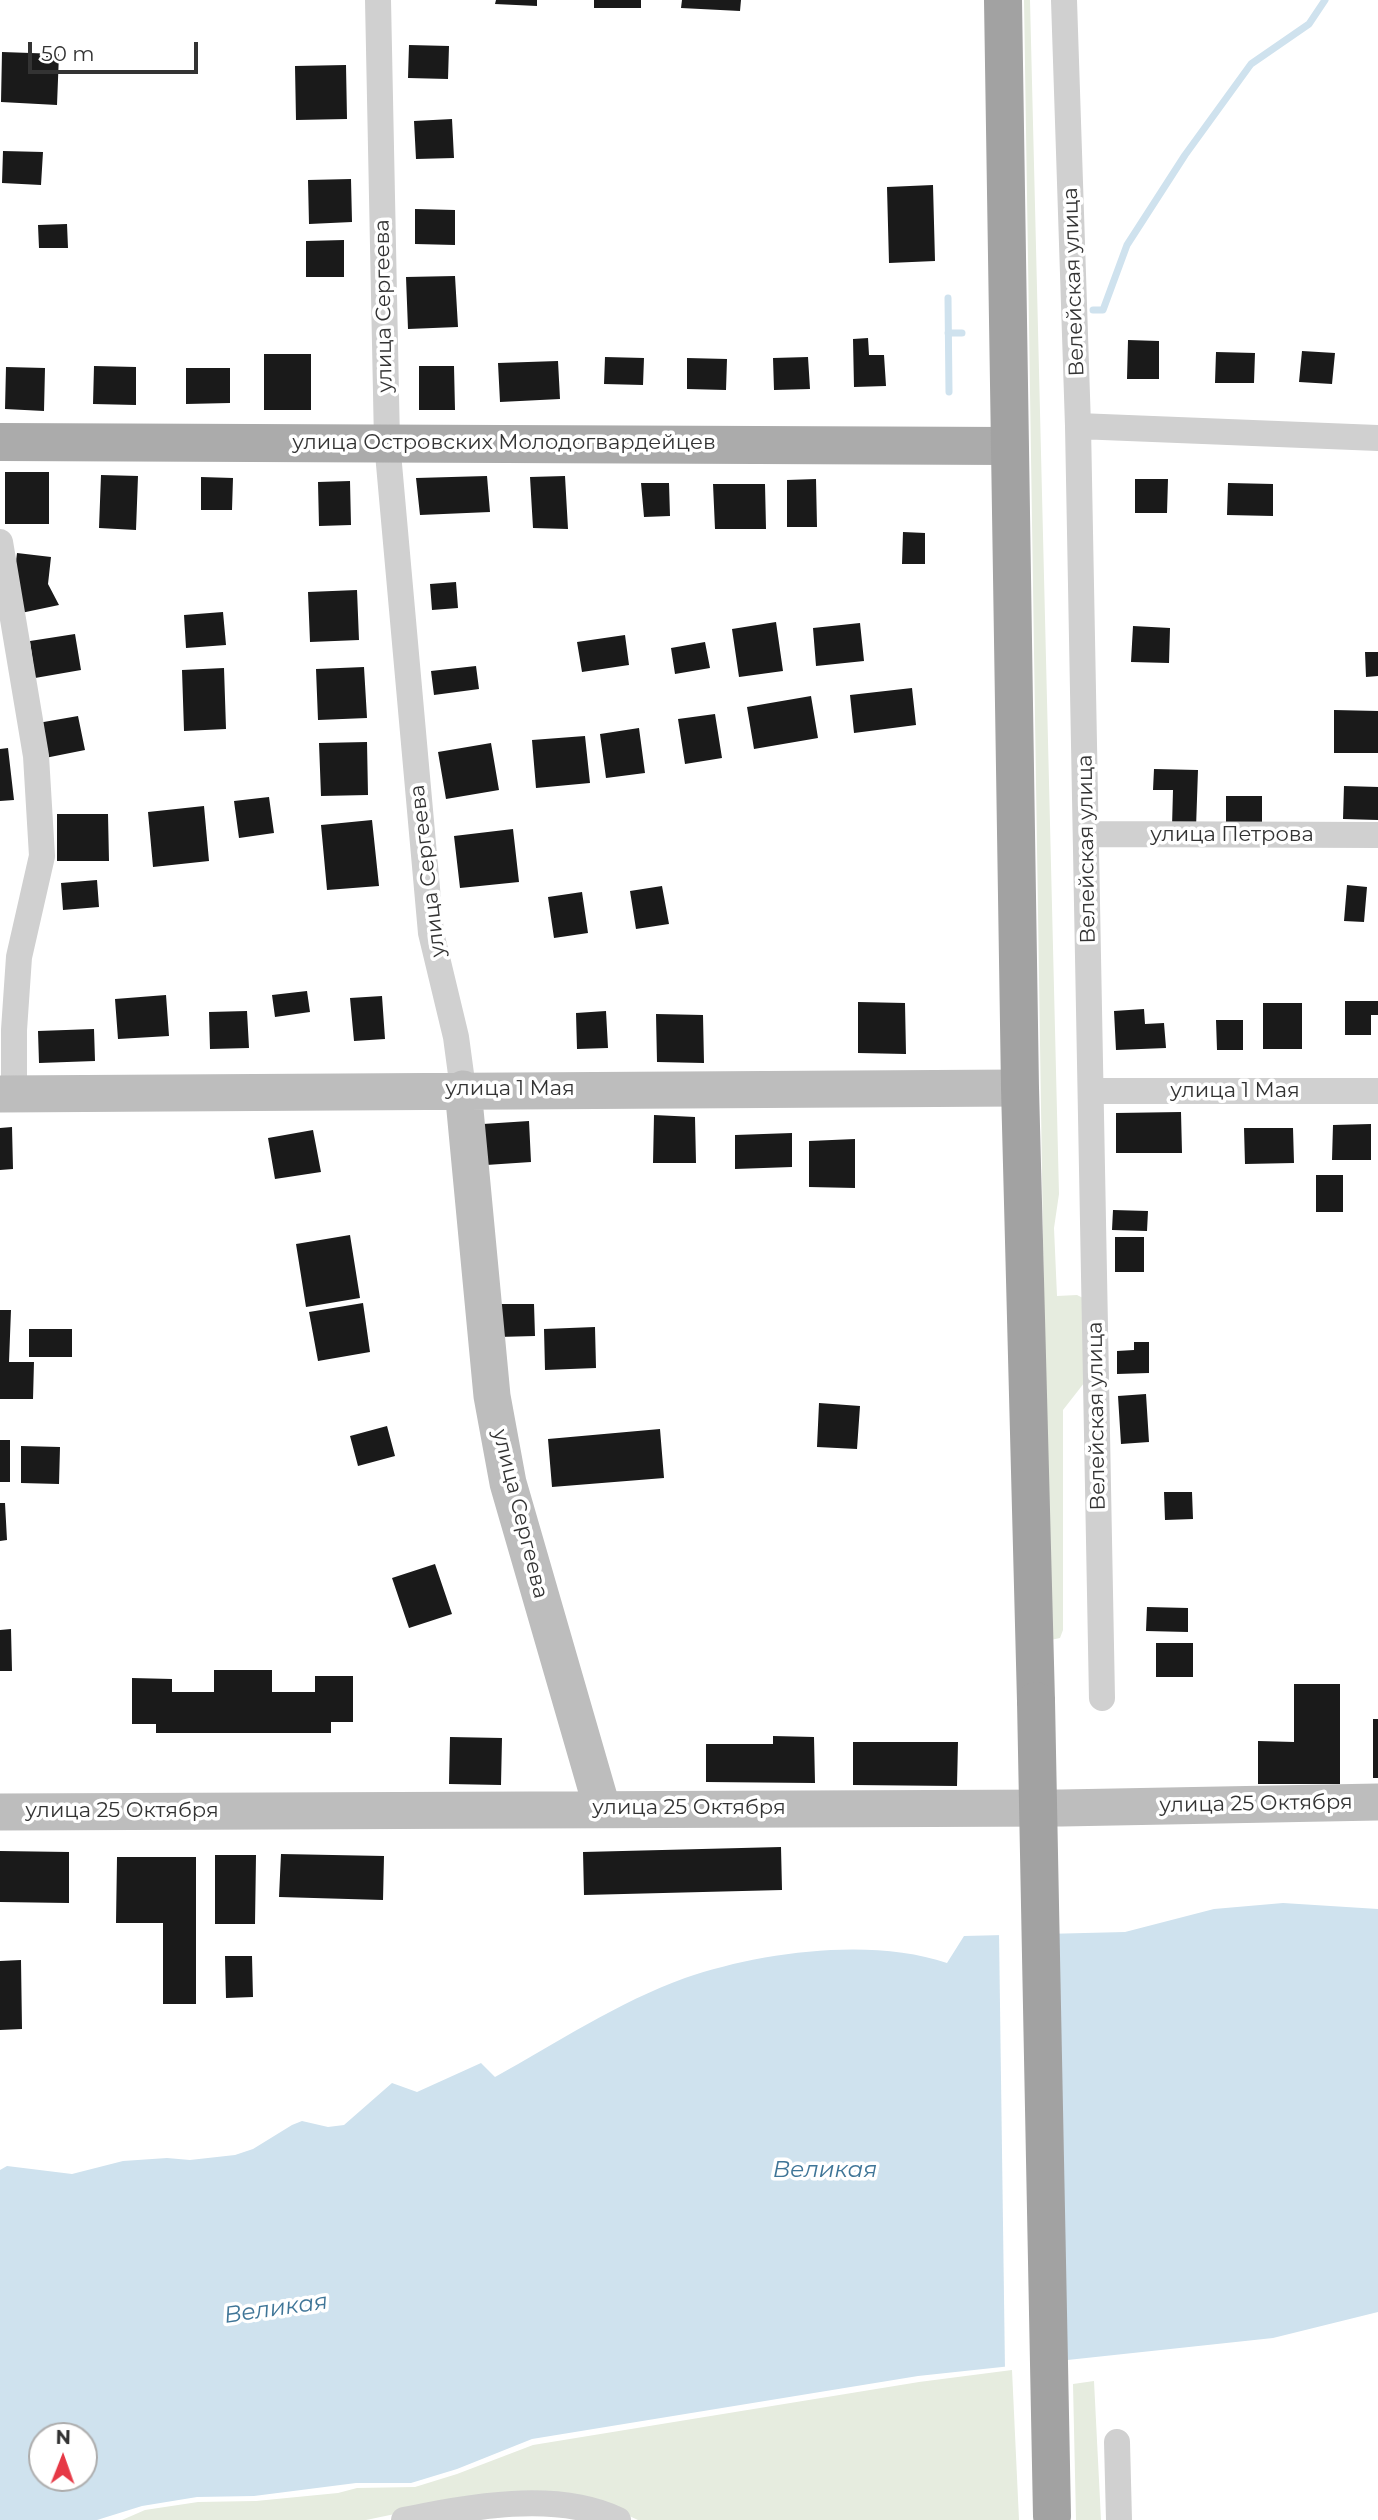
<!DOCTYPE html>
<meta charset="utf-8">
<style>
body{margin:0}
#map{position:relative;width:1378px;height:2520px;overflow:hidden;background:#fff;font-family:Montserrat,sans-serif}
canvas{display:block}
.north{position:absolute;left:28px;top:2422px;width:70px;height:70px;box-sizing:border-box;background:#fff;border:2px solid #adadad;border-radius:50%;rotate:1deg;font-size:19px;font-weight:700;line-height:28px;text-align:center;color:#333}
.north::after{content:'';display:block;margin:auto;width:24px;height:32px;background:#e63946;clip-path:polygon(50% 0,100% 100%,50% 72%,0 100%)}
.scale{position:absolute;left:28px;top:42px;width:170px;height:32px;box-sizing:border-box;border:4px solid #333;border-top:0;padding-left:9px;font-size:21px;line-height:24px;white-space:nowrap;color:#333;-webkit-text-stroke:5px #fff;paint-order:stroke}
</style>
<div id="map">
<canvas width="1378" height="2520"></canvas>
<div class="north">N</div>
<div class="scale">50 m</div>
</div>
<script>
const c = document.querySelector('canvas').getContext('2d');
c.lineJoin = 'round';
function paint(path, color) {
  c.fillStyle = color;
  c.fill(path, 'evenodd');
}
function strokePath(path, color, width, dash) {
  c.strokeStyle = color;
  c.lineWidth = width;
  c.lineCap = dash ? 'butt' : 'round';
  c.setLineDash(dash || []);
  c.stroke(path);
}
function label(font, color, halo, rows, align = 'center') {
  c.font = font + ' Montserrat,sans-serif';
  c.lineWidth = 7;
  c.setLineDash([]);
  c.textBaseline = 'middle';
  c.strokeStyle = halo;
  c.fillStyle = color;
  for (const [text, x, y, turn = 0] of rows) {
    c.save();
    c.translate(x, y);
    c.rotate((+turn || 0) * Math.PI / 180);
    c.textAlign = isNaN(turn) ? turn : align;
    if (halo) c.strokeText(text, 0, 0);
    c.fillText(text, 0, 0);
    c.restore();
  }
}
const green = new Path2D(`
 M 1024,0 L 1030,0 L 1059,1194 L 1054,1228 L 1057,1296 L 1077,1295 L 1087,1300 L 1088,1378 L 1063,1410 L 1063,1630 L 1060,1638 L 1046,1641 L 1044,1304 Z
 M 1012,2370 L 1019,2520 L 638,2520 L 610,2507 L 419,2509 L 366,2520 L 122,2520 L 145,2510 L 198,2502 L 256,2501 L 338,2493 L 357,2488 L 415,2487 L 457,2474 L 533,2445 L 919,2382 Z
 M 1094,2381 L 1101,2520 L 1076,2520 L 1073,2384 Z`);
const water = new Path2D(`
 M 1283,1903 L 1378,1909 L 1378,2312 L 1273,2338 L 918,2376 L 532,2439 L 457,2469 L 411,2483 L 356,2483 L 254,2496 L 197,2497 L 142,2506 L 97,2520 L 0,2520 L 0,2170 L 7,2166 L 72,2174 L 123,2161 L 167,2158 L 190,2160 L 235,2155 L 253,2149 L 292,2125 L 302,2121 L 328,2127 L 344,2125 L 392,2083 L 417,2092 L 481,2063 L 495,2077 C 557,2043 618,2002 685,1978 C 760,1952 871,1937 947,1963 L 964,1936 L 1125,1932 L 1214,1909 ZM 42,2436 L 84,2436 L 84,2478 L 42,2478 Z`);
const pier = new Path2D(`
 M 1052,1930 L 1061,2364 L 1005,2370 L 999,1932 Z`);
const stream = new Path2D(`
 M 948,298 L 949,392
 M 1093,310 L 1103,310 L 1127,245 L 1185,155 L 1251,64 L 1309,24 L 1325,0
 M 948,333 L 962,333`);
const building = new Path2D(`
 M 496,0 L 537,0 L 537,6 L 495,4 Z
 M 594,0 L 641,0 L 641,8 L 594,8 Z
 M 682,0 L 741,0 L 740,11 L 681,8 Z
 M 409,45 L 449,46 L 448,79 L 408,78 Z
 M 2,52 L 59,54 L 57,105 L 1,102 Z
 M 346,65 L 347,119 L 296,120 L 295,66 Z
 M 452,119 L 454,158 L 416,159 L 414,121 Z
 M 3,151 L 43,152 L 41,185 L 2,183 Z
 M 351,179 L 352,222 L 309,224 L 308,180 Z
 M 933,185 L 935,261 L 889,263 L 887,187 Z
 M 415,209 L 455,210 L 455,245 L 415,244 Z
 M 67,224 L 68,248 L 39,248 L 38,225 Z
 M 344,240 L 344,277 L 306,277 L 306,241 Z
 M 455,276 L 458,327 L 408,329 L 406,277 Z
 M 868,338 L 869,355 L 884,355 L 886,386 L 854,387 L 853,339 Z
 M 1128,340 L 1159,341 L 1159,379 L 1127,379 Z
 M 1302,351 L 1335,353 L 1332,384 L 1299,382 Z
 M 1216,352 L 1255,353 L 1254,383 L 1215,383 Z
 M 264,354 L 311,354 L 311,410 L 264,410 Z
 M 605,357 L 644,358 L 643,385 L 604,384 Z
 M 808,357 L 810,389 L 774,390 L 773,358 Z
 M 687,358 L 727,359 L 726,390 L 687,389 Z
 M 558,361 L 560,399 L 500,402 L 498,363 Z
 M 94,366 L 136,367 L 136,405 L 93,404 Z
 M 419,366 L 454,366 L 455,410 L 419,410 Z
 M 6,367 L 45,368 L 44,411 L 5,409 Z
 M 186,368 L 230,368 L 230,403 L 186,404 Z
 M 5,472 L 49,472 L 49,524 L 5,524 Z
 M 101,475 L 138,476 L 136,530 L 99,528 Z
 M 487,476 L 490,512 L 420,515 L 416,478 Z
 M 565,476 L 568,529 L 533,528 L 530,477 Z
 M 201,477 L 233,478 L 232,510 L 201,510 Z
 M 816,479 L 817,527 L 787,527 L 787,480 Z
 M 1135,479 L 1168,479 L 1167,513 L 1135,513 Z
 M 350,481 L 351,525 L 319,526 L 318,482 Z
 M 641,483 L 669,483 L 670,516 L 644,517 Z
 M 1228,483 L 1273,484 L 1273,516 L 1227,515 Z
 M 713,484 L 765,484 L 766,529 L 715,529 Z
 M 903,532 L 925,533 L 925,564 L 902,564 Z
 M 17,553 L 51,557 L 48,584 L 59,605 L 21,613 L 14,579 Z
 M 456,582 L 458,608 L 432,610 L 430,584 Z
 M 357,590 L 359,640 L 310,642 L 308,592 Z
 M 223,612 L 226,645 L 186,648 L 184,615 Z
 M 776,622 L 783,671 L 739,677 L 732,629 Z
 M 860,623 L 864,661 L 816,666 L 813,628 Z
 M 1133,626 L 1170,628 L 1169,663 L 1131,662 Z
 M 75,634 L 81,670 L 35,678 L 30,641 Z
 M 625,635 L 629,665 L 582,672 L 577,642 Z
 M 705,642 L 710,668 L 675,674 L 671,648 Z
 M 1365,652 L 1378,652 L 1378,676 L 1366,677 Z
 M 476,666 L 479,689 L 434,695 L 431,671 Z
 M 364,667 L 367,718 L 318,720 L 316,669 Z
 M 224,668 L 226,729 L 184,731 L 182,670 Z
 M 912,688 L 916,725 L 854,733 L 850,695 Z
 M 811,696 L 818,738 L 754,749 L 747,707 Z
 M 1334,710 L 1378,711 L 1378,753 L 1334,753 Z
 M 715,714 L 722,758 L 685,764 L 678,719 Z
 M 78,716 L 85,750 L 45,758 L 38,723 Z
 M 639,728 L 645,773 L 606,778 L 600,734 Z
 M 585,736 L 590,783 L 536,788 L 532,740 Z
 M 367,742 L 368,795 L 321,796 L 319,743 Z
 M 491,743 L 499,790 L 446,799 L 438,752 Z
 M 8,748 L 14,800 L 0,801 L 0,749 Z
 M 1154,769 L 1198,770 L 1196,828 L 1172,827 L 1173,790 L 1153,790 Z
 M 1344,786 L 1378,787 L 1378,820 L 1343,819 Z
 M 1226,796 L 1262,796 L 1262,823 L 1226,822 Z
 M 269,797 L 274,833 L 239,838 L 234,801 Z
 M 204,806 L 209,861 L 153,867 L 148,812 Z
 M 57,814 L 108,814 L 109,861 L 57,861 Z
 M 372,820 L 379,886 L 327,890 L 321,825 Z
 M 513,829 L 519,882 L 460,888 L 454,836 Z
 M 97,880 L 99,907 L 63,910 L 61,883 Z
 M 1347,885 L 1367,887 L 1364,922 L 1344,921 Z
 M 662,886 L 669,924 L 636,929 L 630,891 Z
 M 582,892 L 588,933 L 554,938 L 548,897 Z
 M 307,991 L 310,1012 L 275,1017 L 272,995 Z
 M 166,995 L 169,1036 L 118,1039 L 115,999 Z
 M 382,996 L 385,1039 L 354,1041 L 350,998 Z
 M 1345,1001 L 1378,1001 L 1378,1015 L 1371,1015 L 1371,1035 L 1345,1035 Z
 M 858,1002 L 905,1003 L 906,1054 L 858,1053 Z
 M 1263,1003 L 1302,1003 L 1302,1049 L 1263,1049 Z
 M 1144,1009 L 1145,1024 L 1164,1023 L 1166,1048 L 1116,1050 L 1114,1011 Z
 M 247,1011 L 249,1048 L 210,1049 L 209,1012 Z
 M 606,1011 L 608,1048 L 577,1049 L 576,1013 Z
 M 656,1014 L 703,1015 L 704,1063 L 657,1062 Z
 M 1216,1020 L 1243,1020 L 1243,1050 L 1217,1050 Z
 M 94,1029 L 95,1061 L 39,1063 L 38,1031 Z
 M 1181,1112 L 1182,1153 L 1116,1153 L 1116,1113 Z
 M 654,1115 L 695,1117 L 696,1163 L 653,1163 Z
 M 529,1121 L 531,1162 L 486,1165 L 483,1124 Z
 M 1371,1124 L 1371,1160 L 1332,1160 L 1333,1125 Z
 M 12,1127 L 13,1169 L 0,1170 L 0,1128 Z
 M 1244,1128 L 1293,1128 L 1294,1163 L 1245,1164 Z
 M 313,1130 L 321,1172 L 275,1179 L 268,1138 Z
 M 792,1133 L 792,1167 L 735,1169 L 735,1135 Z
 M 855,1139 L 855,1188 L 809,1187 L 809,1141 Z
 M 1316,1175 L 1343,1175 L 1343,1212 L 1316,1212 Z
 M 1113,1210 L 1148,1211 L 1147,1231 L 1112,1230 Z
 M 350,1235 L 360,1298 L 306,1307 L 296,1244 Z
 M 1115,1237 L 1144,1237 L 1144,1272 L 1115,1272 Z
 M 363,1303 L 370,1352 L 318,1361 L 309,1312 Z
 M 498,1304 L 534,1304 L 535,1336 L 498,1337 Z
 M 0,1310 L 11,1310 L 9,1362 L 34,1362 L 33,1399 L 0,1399 Z
 M 595,1327 L 596,1368 L 545,1370 L 544,1329 Z
 M 29,1329 L 72,1329 L 72,1357 L 29,1357 Z
 M 1134,1342 L 1149,1342 L 1149,1373 L 1117,1374 L 1117,1351 L 1134,1350 Z
 M 1146,1394 L 1149,1442 L 1121,1444 L 1118,1396 Z
 M 819,1403 L 860,1406 L 857,1449 L 817,1447 Z
 M 387,1426 L 395,1456 L 358,1466 L 350,1436 Z
 M 660,1429 L 664,1478 L 552,1487 L 548,1439 Z
 M 0,1440 L 10,1440 L 10,1482 L 0,1482 Z
 M 21,1446 L 60,1447 L 59,1484 L 21,1483 Z
 M 1164,1492 L 1192,1492 L 1193,1519 L 1165,1520 Z
 M 0,1503 L 5,1503 L 7,1540 L 0,1541 Z
 M 435,1564 L 452,1614 L 409,1628 L 392,1578 Z
 M 1147,1607 L 1188,1608 L 1188,1632 L 1146,1631 Z
 M 11,1629 L 12,1671 L 0,1671 L 0,1630 Z
 M 1156,1643 L 1193,1643 L 1193,1677 L 1156,1677 Z
 M 214,1670 L 272,1670 L 272,1692 L 315,1692 L 315,1676 L 353,1676 L 353,1722 L 331,1722 L 331,1733 L 156,1733 L 156,1724 L 132,1724 L 132,1678 L 172,1679 L 172,1692 L 214,1692 Z
 M 1294,1684 L 1340,1684 L 1340,1784 L 1258,1784 L 1258,1741 L 1294,1742 Z
 M 1373,1719 L 1378,1719 L 1378,1778 L 1373,1778 Z
 M 773,1736 L 814,1737 L 815,1783 L 706,1782 L 706,1744 L 773,1744 Z
 M 450,1737 L 502,1738 L 501,1785 L 449,1784 Z
 M 853,1742 L 958,1742 L 957,1786 L 853,1785 Z
 M 781,1847 L 782,1890 L 584,1895 L 583,1852 Z
 M 0,1851 L 69,1852 L 69,1903 L 0,1902 Z
 M 281,1854 L 384,1856 L 383,1900 L 279,1897 Z
 M 215,1855 L 256,1855 L 255,1924 L 215,1924 Z
 M 117,1857 L 196,1857 L 196,2004 L 163,2004 L 163,1923 L 116,1923 Z
 M 225,1956 L 252,1956 L 253,1997 L 226,1998 Z
 M 21,1960 L 22,2029 L 0,2030 L 0,1961 Z`);
const minor = new Path2D(`
 M 378,0 L 387,442 L 431,933 L 456,1037 L 463,1089
 M 1064,0 L 1078,426 L 1102,1698
 M 1078,426 L 1378,438
 M 0,542 L 36,756 L 42,856 L 19,957 L 14,1030 L 14,1094
 M 1086,834 L 1378,835
 M 1092,1091 L 1378,1091
 M 1117,2442 L 1119,2520
 M 404,2520 C 469,2507 556,2490 618,2520`);
const secondary = new Path2D(`
 M 463,1089 L 492,1396 L 508,1483 L 602,1808
 M 0,1094 L 1020,1088
 M 0,1812 L 1062,1808 L 1378,1802`);
const primary = new Path2D(`
 M 0,442 L 1009,446`);
const trunk = new Path2D(`
 M 1003,0 L 1020,1088 L 1036,1701`);
const trunkBridge = new Path2D(`
 M 1036,1701 L 1052,2516`);
const streetNames = [
 ["Велейская улица",1074,282,-92],
 ["улица Сергеева",384,306,-91],
 ["улица Островских Молодогвардейцев",504,443],
 ["улица Петрова",1232,835],
 ["Велейская улица",1087,849,-91],
 ["улица Сергеева",428,871,-97],
 ["улица 1 Мая",510,1089],
 ["улица 1 Мая",1235,1091],
 ["Велейская улица",1097,1416,-91],
 ["улица Сергеева",520,1514,76],
 ["улица 25 Октября",1256,1804,-1],
 ["улица 25 Октября",689,1808],
 ["улица 25 Октября",122,1811]
];
const waterNames = [
 ["Великая",825,2170],
 ["Великая",276,2309,-8]
];
paint(green, '#e6ecdf');
paint(water, '#cfe2ee');
paint(pier, '#fff');
strokePath(stream, '#cfe2ee', 7);
paint(building, '#1a1a1a');
strokePath(minor, '#d0d0d0', 26);
strokePath(secondary, '#bdbdbd', 37);
strokePath(primary, '#ababab', 38);
strokePath(trunk, '#a2a2a2', 38);
strokePath(trunkBridge, '#a2a2a2', 38);
label('21px', '#333', '#fff', streetNames);
label('italic 23px', '#3f7597', '#fff', waterNames);
</script>
